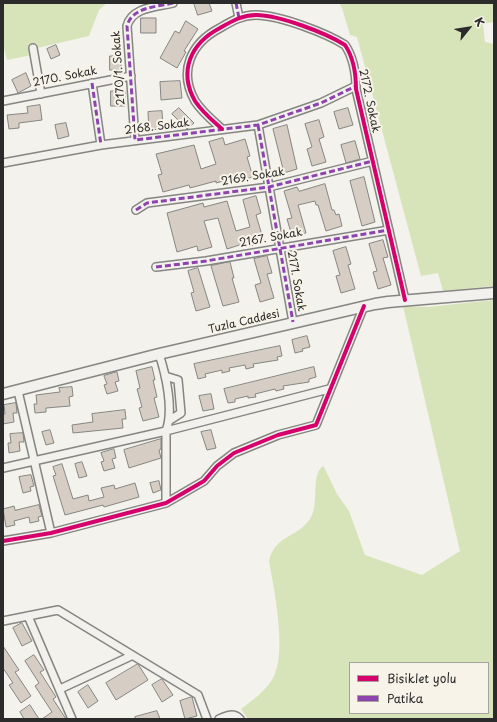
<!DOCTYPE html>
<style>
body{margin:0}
#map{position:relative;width:497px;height:722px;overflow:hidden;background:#f4f2ec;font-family:"Playpen Sans",sans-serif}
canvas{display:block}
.frame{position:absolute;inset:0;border:4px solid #2b2b2b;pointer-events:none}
.legend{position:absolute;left:349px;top:662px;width:140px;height:52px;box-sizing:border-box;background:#f7f3e8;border:1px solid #a5a39c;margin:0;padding:5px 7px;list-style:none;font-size:12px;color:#2b2b2b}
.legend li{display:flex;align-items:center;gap:8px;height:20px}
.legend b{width:20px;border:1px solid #a5a39c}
.north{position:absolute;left:449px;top:8px;width:40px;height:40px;-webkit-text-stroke:3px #f7f3e8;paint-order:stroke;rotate:60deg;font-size:11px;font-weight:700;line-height:16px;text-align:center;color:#2b2b2b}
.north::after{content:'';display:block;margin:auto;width:14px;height:18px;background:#2b2b2b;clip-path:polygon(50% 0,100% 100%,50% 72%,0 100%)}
</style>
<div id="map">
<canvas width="497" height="722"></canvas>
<div class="frame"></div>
<ul class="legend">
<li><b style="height:5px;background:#d6006c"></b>Bisiklet yolu</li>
<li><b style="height:5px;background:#8e44ad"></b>Patika</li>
</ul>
<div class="north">K</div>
</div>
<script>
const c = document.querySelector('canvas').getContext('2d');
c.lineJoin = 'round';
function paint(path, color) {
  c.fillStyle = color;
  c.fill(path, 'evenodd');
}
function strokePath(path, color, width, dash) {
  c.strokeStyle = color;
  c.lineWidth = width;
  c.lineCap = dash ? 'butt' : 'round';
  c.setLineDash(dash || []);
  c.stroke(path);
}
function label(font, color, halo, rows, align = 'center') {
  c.font = font + ' "Playpen Sans",sans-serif';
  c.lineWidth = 4;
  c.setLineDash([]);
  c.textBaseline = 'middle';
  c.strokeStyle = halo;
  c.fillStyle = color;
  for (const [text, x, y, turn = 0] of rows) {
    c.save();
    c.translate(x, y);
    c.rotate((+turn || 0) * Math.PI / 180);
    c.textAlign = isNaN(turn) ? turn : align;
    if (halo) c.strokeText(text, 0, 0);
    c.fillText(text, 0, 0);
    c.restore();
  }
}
const green = new Path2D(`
 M 3,3 L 107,3 L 99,10 L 89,36 L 37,48 L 37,54 L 7,60 L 3,44 Z
 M 339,3 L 494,3 L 494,22 L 483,24 L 485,42 L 494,44 L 494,286 L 443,291 L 438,273 L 421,276 L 357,37 L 350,35 L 342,8 Z
 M 494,300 L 494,719 L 248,719 L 241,709 C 253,700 264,692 272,680 C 288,655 274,589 269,561 C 275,535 297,538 310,519 C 320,504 310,475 323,466 L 324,467 L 337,494 L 349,511 L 365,555 L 422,575 L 460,551 L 403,306 L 428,307 ZM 350,663 L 488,663 L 488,713 L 350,713 Z`);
const building = new Path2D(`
 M 194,3 L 209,3 L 212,11 L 198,15 Z
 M 141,18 L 156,18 L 156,33 L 141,33 Z
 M 186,21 L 198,29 L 184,51 L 186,52 L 177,68 L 160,58 L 175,31 L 179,33 Z
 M 56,45 L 60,55 L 51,59 L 47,49 Z
 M 110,56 L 121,56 L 121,70 L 110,70 Z
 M 26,73 L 31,86 L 18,93 L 12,80 Z
 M 180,81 L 182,98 L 161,100 L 160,82 Z
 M 111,91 L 125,91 L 125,106 L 111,106 Z
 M 40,105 L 42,120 L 19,123 L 19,128 L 9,129 L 7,115 L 28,113 L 27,107 Z
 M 179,108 L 194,123 L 187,129 L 172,114 Z
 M 348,108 L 353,125 L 339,129 L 334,112 Z
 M 162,111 L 163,129 L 149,130 L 148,112 Z
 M 319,120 L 324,137 L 319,139 L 326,162 L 312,166 L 307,149 L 312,147 L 305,124 Z
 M 66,123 L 69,136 L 58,139 L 55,125 Z
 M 287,125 L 297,169 L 284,173 L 273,129 Z
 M 223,138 L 225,145 L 245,139 L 250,156 L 247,157 L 253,177 L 239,181 L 238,177 L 216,183 L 216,181 L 190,188 L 189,185 L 163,192 L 158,175 L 162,174 L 156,154 L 194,145 L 201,169 L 216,164 L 209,142 Z
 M 355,141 L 360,159 L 346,163 L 341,145 Z
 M 364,177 L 375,222 L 362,226 L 350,181 Z
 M 325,184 L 332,210 L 334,210 L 336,215 L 339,214 L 342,226 L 326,231 L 318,205 L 316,205 L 315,201 L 298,205 L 306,233 L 292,236 L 287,219 L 292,218 L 284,191 L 297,187 L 299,191 Z
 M 256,196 L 261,213 L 256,215 L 264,242 L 250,246 L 249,242 L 227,249 L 218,218 L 204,221 L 212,247 L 198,251 L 197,246 L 177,252 L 167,213 L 203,203 L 204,207 L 227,201 L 236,231 L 250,227 L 243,200 Z
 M 383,240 L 388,257 L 383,258 L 391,285 L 378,289 L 373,272 L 377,271 L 369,244 Z
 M 346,247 L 351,264 L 348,265 L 355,289 L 341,293 L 336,276 L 340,275 L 333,251 Z
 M 267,256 L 272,273 L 267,274 L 274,298 L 260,302 L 255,285 L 261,283 L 254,259 Z
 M 230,262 L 234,278 L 232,278 L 239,302 L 223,306 L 211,266 Z
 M 198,268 L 210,307 L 196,311 L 191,293 L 194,292 L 188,271 Z
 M 307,336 L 310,347 L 302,349 L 303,351 L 295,353 L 292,340 Z
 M 280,346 L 282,356 L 277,357 L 278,360 L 253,364 L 254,367 L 246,369 L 245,365 L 229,368 L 230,371 L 222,373 L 222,370 L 205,374 L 206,377 L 198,379 L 194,364 Z
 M 152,367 L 155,380 L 153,380 L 157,397 L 154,398 L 159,417 L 143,421 L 139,408 L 142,407 L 137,389 L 140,388 L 136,371 Z
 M 314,367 L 316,377 L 309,379 L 309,382 L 283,386 L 284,389 L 276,391 L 275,389 L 255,394 L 256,397 L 248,398 L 248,396 L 235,399 L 235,402 L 228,403 L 224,389 Z
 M 117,372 L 119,381 L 115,382 L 118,391 L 107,394 L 104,385 L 107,384 L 104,376 Z
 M 72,387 L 73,396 L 69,397 L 70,406 L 46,408 L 46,412 L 35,413 L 34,404 L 37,404 L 36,395 L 60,392 L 59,388 Z
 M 211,394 L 214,409 L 203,411 L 199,396 Z
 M 16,403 L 17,413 L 13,413 L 14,422 L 3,424 L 3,414 L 5,414 L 4,405 Z
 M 125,410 L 126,419 L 122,419 L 123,428 L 73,433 L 72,425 L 93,422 L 92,414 Z
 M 50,430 L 54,443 L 46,445 L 42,432 Z
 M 211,430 L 216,448 L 207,450 L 201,432 Z
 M 23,433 L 24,442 L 19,442 L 20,451 L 9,453 L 8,443 L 11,443 L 10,434 Z
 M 161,439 L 161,449 L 159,450 L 161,458 L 129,468 L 124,450 Z
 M 114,449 L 116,458 L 112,459 L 115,468 L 104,471 L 101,462 L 104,461 L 101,453 Z
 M 82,462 L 87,476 L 79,478 L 75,464 Z
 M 62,464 L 73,499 L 88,495 L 89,501 L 104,497 L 101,488 L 114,485 L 115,489 L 135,483 L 139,497 L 104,507 L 103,505 L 65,515 L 53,476 L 56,475 L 53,467 Z
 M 31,475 L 34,486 L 30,487 L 31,491 L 23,493 L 19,477 Z
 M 159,481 L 161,490 L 153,493 L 150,483 Z
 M 39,505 L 42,516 L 38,517 L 39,521 L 30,523 L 29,517 L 14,521 L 15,525 L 6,527 L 3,509 L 14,506 L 15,510 Z
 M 22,623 L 32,641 L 22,646 L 13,628 Z
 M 3,646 L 19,670 L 15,672 L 31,696 L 21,703 L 9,685 L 13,683 L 3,668 Z
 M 34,655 L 44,670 L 40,672 L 56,697 L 53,699 L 66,719 L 42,719 L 52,712 L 35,686 L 39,683 L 25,661 Z
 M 138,664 L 148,680 L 116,700 L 106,683 Z
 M 162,679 L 173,695 L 162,702 L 152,685 Z
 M 88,685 L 98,701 L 88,708 L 78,692 Z
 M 192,697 L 197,716 L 185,719 L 180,701 Z
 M 30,705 L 39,719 L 24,719 L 20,712 Z
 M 157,711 L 160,719 L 135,719 L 135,717 Z`);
const minor = new Path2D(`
 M 236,3 L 239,18
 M 33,48 L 41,94
 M 92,83 L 101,145
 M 3,101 L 131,76
 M 258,125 L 293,322
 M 222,129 C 213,121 202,112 195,101 C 178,71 191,43 220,28 C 232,21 242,15 256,15 C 279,15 326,33 345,45 C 353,57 356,75 356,89 L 405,300
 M 135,140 L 127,26 C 132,7 156,7 173,3
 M 3,163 L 101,145 L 258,125 L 321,103 L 356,86
 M 136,210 L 147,203 L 269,187 L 373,161
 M 156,267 L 206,261 L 389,230
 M 159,354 C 166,375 174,410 166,431 L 166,503
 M 165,376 L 178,380 L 181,413 L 170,420
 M 18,391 L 51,533
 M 3,468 L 166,431 L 329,389
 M 3,541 L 51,533 L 166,503 L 204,481 L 217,466 L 234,453 L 278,435 L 316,425 L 364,306
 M 28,616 L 72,719
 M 3,621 L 58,610 L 198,695 L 207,719
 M 60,689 L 131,656
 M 219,719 C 226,716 233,712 240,719`);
const secondary = new Path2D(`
 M 3,394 L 159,354 L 375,304 L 388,302 L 494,293`);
const quiet = new Path2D(`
 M 173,3 C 156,7 132,7 127,26 L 135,140 L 258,125 L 321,103 L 356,86
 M 236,3 L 239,18
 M 92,83 L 101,145
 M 258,125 L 293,322
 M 136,210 L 147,203 L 269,187 L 373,161
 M 156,267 L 206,261 L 389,230`);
const cycleway = new Path2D(`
 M 222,129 C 213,121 202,112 195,101 C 178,71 191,43 220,28 C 232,21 242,15 256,15 C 279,15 326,33 345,45 C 353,57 356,75 356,89 L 405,300
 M 3,541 L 51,533 L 166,503 L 204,481 L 217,466 L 234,453 L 278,435 L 316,425 L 364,306`);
const streetNames = [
 ["2170/1. Sokak",119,68,-94],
 ["2170. Sokak",65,77,-11],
 ["2172. Sokak",369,101,78],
 ["2168. Sokak",157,127,-7],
 ["2169. Sokak",253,177,-9],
 ["2167. Sokak",271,238,-10],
 ["2171. Sokak",296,281,80],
 ["Tuzla Caddesi",244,322,-13]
];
paint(green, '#d7e4b9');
paint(building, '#d6cec4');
strokePath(building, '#858582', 1);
strokePath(minor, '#858582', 10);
strokePath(secondary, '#858582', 13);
strokePath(minor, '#f2f1ed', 7);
strokePath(secondary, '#f2f1ed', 10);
strokePath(quiet, '#8e44ad', 3, [6, 3]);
strokePath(cycleway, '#d6006c', 4);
label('11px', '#2b2b2b', '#f7f3e8', streetNames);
</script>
